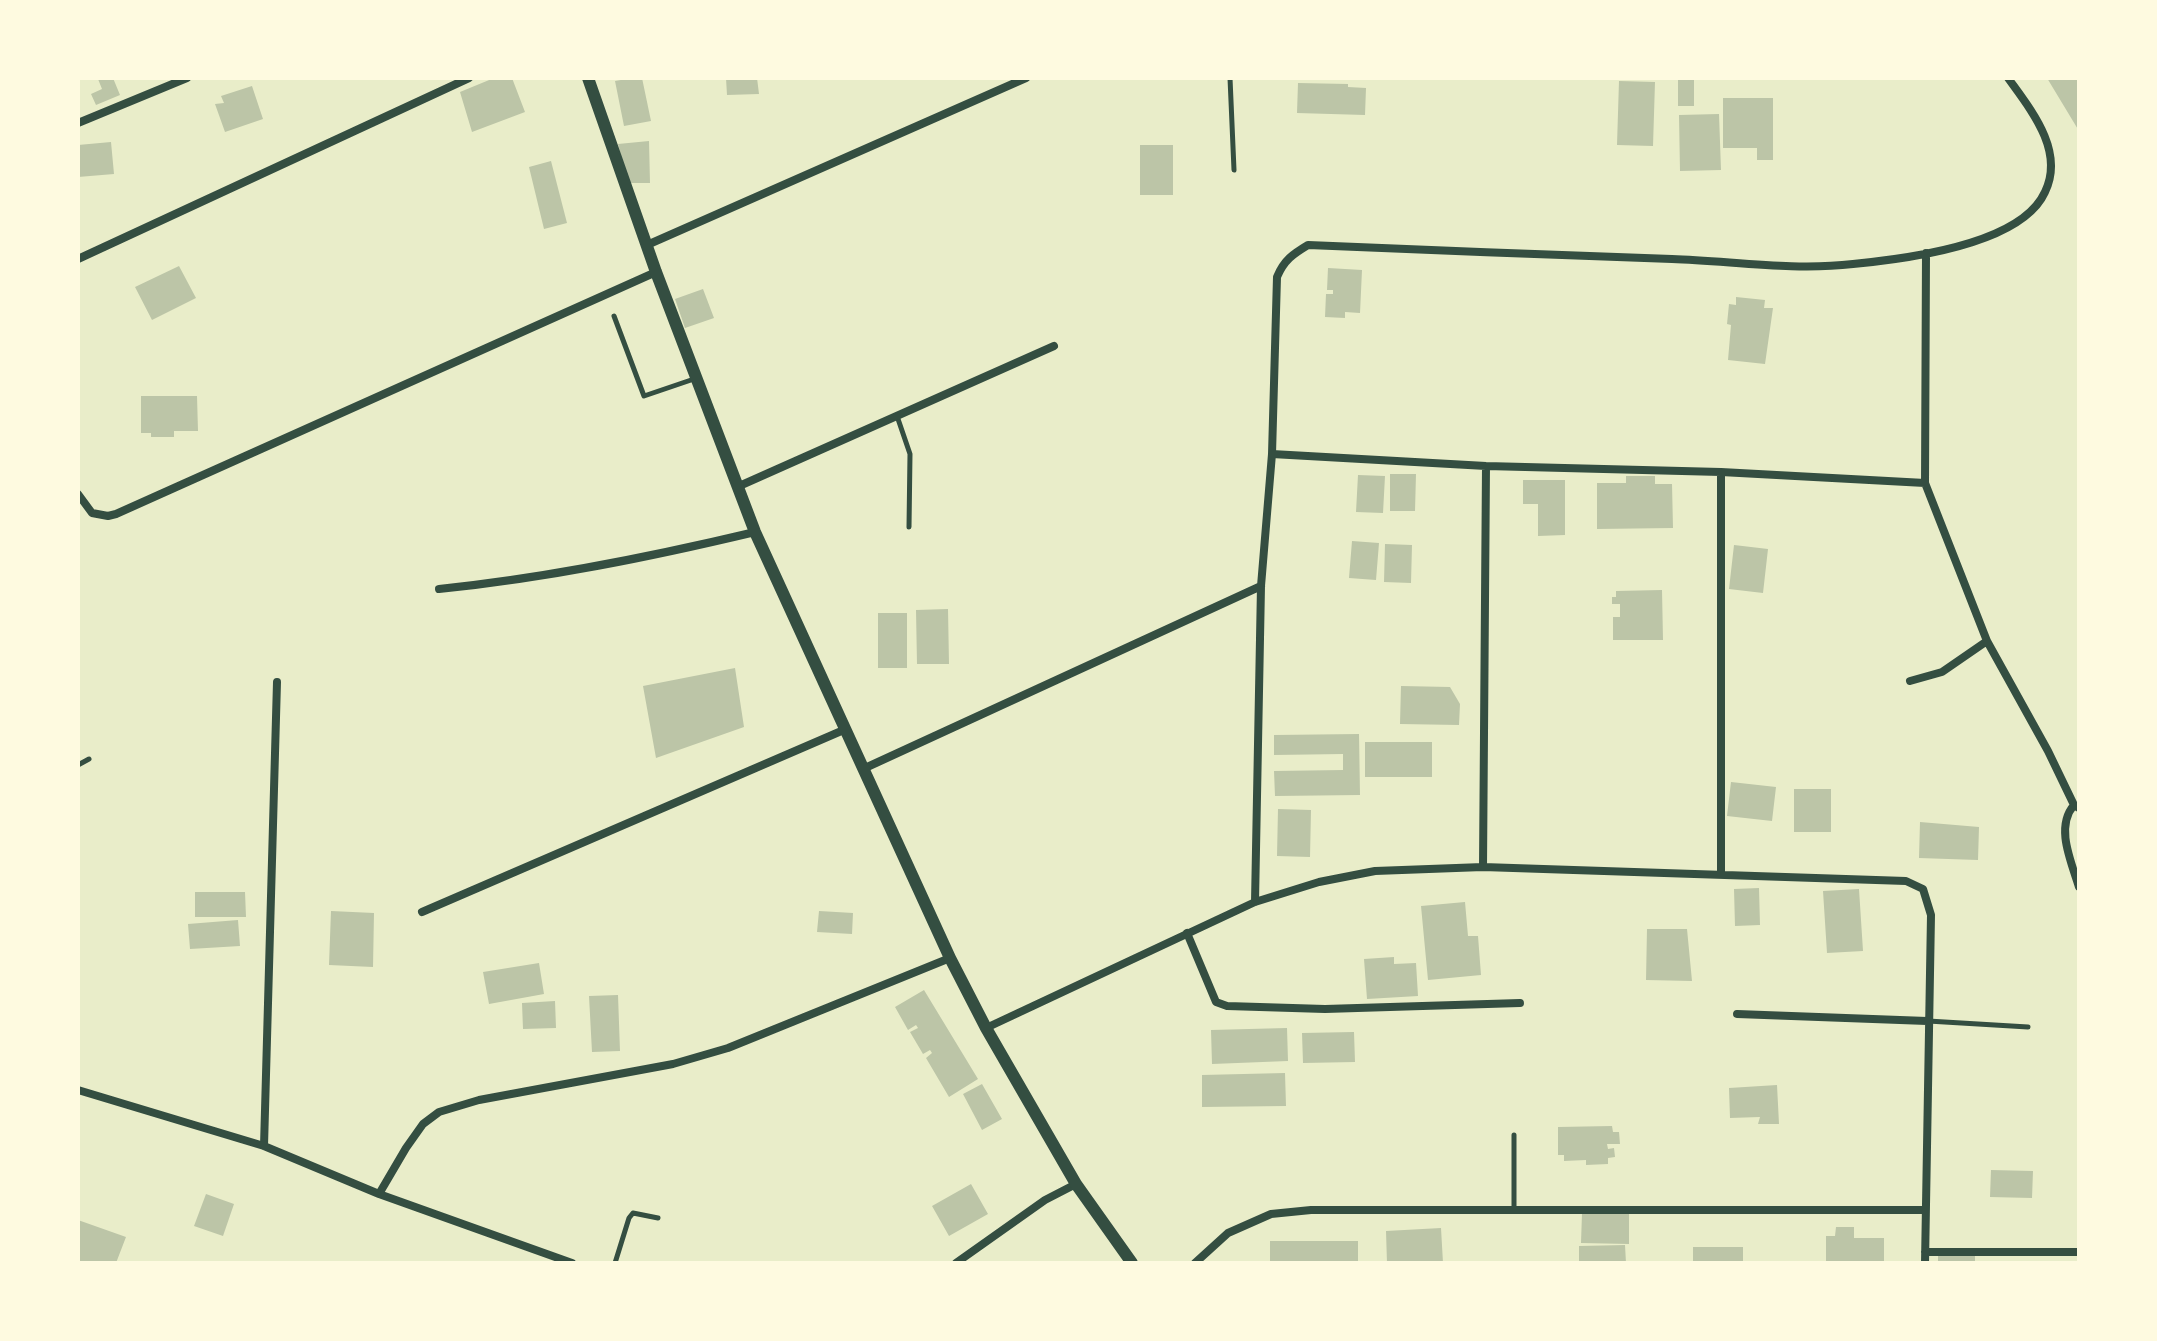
<!DOCTYPE html>
<style>
body{margin:0}
#map{position:relative;width:2157px;height:1341px;overflow:hidden;background:#e9edc9;font-family:Merriweather,serif}
canvas{display:block}
.frame{position:absolute;inset:0;border:80px solid #fefae0;pointer-events:none}
</style>
<div id="map">
<canvas width="2157" height="1341"></canvas>
<div class="frame"></div>
</div>
<script>
const c = document.querySelector('canvas').getContext('2d');
c.lineJoin = 'round';
function paint(path, color) {
  c.fillStyle = color;
  c.fill(path, 'evenodd');
}
function strokePath(path, color, width, dash) {
  c.strokeStyle = color;
  c.lineWidth = width;
  c.lineCap = dash ? 'butt' : 'round';
  c.setLineDash(dash || []);
  c.stroke(path);
}
const building = new Path2D(`
 M 101,78 L 113,78 L 120,95 L 96,105 L 91,94 L 102,89 L 98,79 Z
 M 494,78 L 512,78 L 525,112 L 472,132 L 460,92 Z
 M 632,78 L 642,78 L 651,121 L 624,126 L 615,81 Z
 M 726,78 L 757,78 L 759,94 L 727,95 Z
 M 1678,78 L 1694,78 L 1694,106 L 1678,106 Z
 M 2047,78 L 2079,78 L 2079,131 Z
 M 1619,81 L 1655,82 L 1653,146 L 1617,145 Z
 M 1298,83 L 1348,84 L 1348,87 L 1366,88 L 1365,115 L 1297,113 Z
 M 252,86 L 263,119 L 225,132 L 215,104 L 224,103 L 221,96 Z
 M 1723,98 L 1773,98 L 1773,160 L 1757,160 L 1757,148 L 1723,148 Z
 M 1719,114 L 1721,170 L 1680,171 L 1679,115 Z
 M 649,141 L 650,183 L 628,183 L 618,144 Z
 M 111,142 L 114,174 L 78,177 L 78,145 Z
 M 1140,145 L 1173,145 L 1173,195 L 1140,195 Z
 M 551,161 L 567,223 L 544,229 L 529,167 Z
 M 179,266 L 196,298 L 152,320 L 135,287 Z
 M 1328,268 L 1362,270 L 1360,313 L 1345,312 L 1345,318 L 1325,317 L 1326,294 L 1333,294 L 1333,290 L 1327,290 Z
 M 703,289 L 714,318 L 685,328 L 675,299 Z
 M 1736,297 L 1765,300 L 1764,308 L 1773,308 L 1765,364 L 1728,360 L 1731,325 L 1727,324 L 1729,304 L 1736,305 Z
 M 141,396 L 197,396 L 198,431 L 174,431 L 174,437 L 151,437 L 151,433 L 141,433 Z
 M 1390,474 L 1416,474 L 1415,511 L 1390,511 Z
 M 1358,475 L 1385,476 L 1383,513 L 1356,512 Z
 M 1626,476 L 1655,476 L 1655,484 L 1672,484 L 1673,528 L 1597,529 L 1597,483 L 1626,483 Z
 M 1523,480 L 1565,480 L 1565,535 L 1538,536 L 1538,504 L 1523,504 Z
 M 1352,541 L 1379,543 L 1376,580 L 1349,578 Z
 M 1385,544 L 1412,545 L 1411,583 L 1384,582 Z
 M 1734,545 L 1768,549 L 1763,593 L 1729,589 Z
 M 1662,590 L 1663,640 L 1613,640 L 1613,617 L 1620,617 L 1620,604 L 1612,604 L 1612,597 L 1616,597 L 1616,591 Z
 M 948,609 L 949,664 L 917,664 L 916,610 Z
 M 878,613 L 907,613 L 907,668 L 878,668 Z
 M 735,668 L 744,727 L 656,758 L 643,686 Z
 M 1401,686 L 1450,687 L 1460,704 L 1459,725 L 1400,724 Z
 M 1359,734 L 1360,795 L 1275,796 L 1274,771 L 1343,770 L 1343,754 L 1274,755 L 1274,735 Z
 M 1365,742 L 1432,742 L 1432,777 L 1365,777 Z
 M 1731,782 L 1776,787 L 1772,821 L 1727,816 Z
 M 1794,789 L 1831,789 L 1831,832 L 1794,832 Z
 M 1278,809 L 1311,810 L 1310,857 L 1277,856 Z
 M 1920,822 L 1979,827 L 1978,860 L 1919,858 Z
 M 1759,888 L 1760,925 L 1735,926 L 1734,889 Z
 M 1859,889 L 1863,951 L 1827,953 L 1823,891 Z
 M 195,892 L 245,892 L 246,917 L 195,917 Z
 M 1465,902 L 1468,936 L 1478,936 L 1481,975 L 1428,980 L 1421,906 Z
 M 331,911 L 374,913 L 373,967 L 329,965 Z
 M 819,911 L 853,913 L 852,934 L 817,932 Z
 M 238,920 L 240,946 L 190,949 L 188,924 Z
 M 1647,929 L 1687,929 L 1692,981 L 1646,980 Z
 M 1394,957 L 1394,964 L 1416,963 L 1418,996 L 1367,999 L 1364,959 Z
 M 539,963 L 544,994 L 489,1004 L 483,972 Z
 M 924,990 L 978,1079 L 949,1097 L 926,1058 L 932,1053 L 930,1050 L 923,1054 L 910,1032 L 918,1028 L 916,1025 L 908,1030 L 895,1007 Z
 M 618,995 L 620,1051 L 592,1052 L 589,996 Z
 M 555,1001 L 556,1028 L 523,1029 L 522,1003 Z
 M 1287,1028 L 1288,1061 L 1212,1064 L 1211,1030 Z
 M 1354,1032 L 1355,1062 L 1303,1063 L 1302,1033 Z
 M 1285,1073 L 1286,1106 L 1202,1107 L 1202,1075 Z
 M 982,1084 L 1002,1119 L 982,1130 L 963,1094 Z
 M 1777,1085 L 1779,1124 L 1758,1124 L 1760,1117 L 1730,1118 L 1729,1088 Z
 M 1612,1126 L 1613,1132 L 1619,1132 L 1620,1144 L 1607,1144 L 1608,1149 L 1614,1148 L 1615,1157 L 1608,1158 L 1608,1164 L 1586,1165 L 1586,1160 L 1564,1161 L 1564,1155 L 1558,1155 L 1558,1127 Z
 M 1991,1170 L 2033,1171 L 2032,1198 L 1990,1197 Z
 M 971,1184 L 988,1214 L 949,1236 L 932,1206 Z
 M 206,1194 L 234,1204 L 223,1236 L 194,1226 Z
 M 1582,1213 L 1629,1214 L 1629,1244 L 1581,1243 Z
 M 78,1220 L 126,1237 L 116,1263 L 78,1263 Z
 M 1836,1227 L 1854,1227 L 1854,1238 L 1884,1238 L 1884,1263 L 1826,1263 L 1826,1236 L 1835,1236 Z
 M 1441,1228 L 1443,1263 L 1387,1263 L 1386,1231 Z
 M 1270,1241 L 1358,1241 L 1358,1263 L 1270,1263 Z
 M 1625,1245 L 1626,1263 L 1579,1263 L 1579,1246 Z
 M 1693,1247 L 1743,1247 L 1743,1263 L 1693,1263 Z
 M 1938,1254 L 1975,1255 L 1975,1263 L 1938,1263 Z`);
const service = new Path2D(`
 M 1230,78 L 1234,170
 M 614,316 L 644,396 L 694,379
 M 897,416 L 910,454 L 909,527
 M 78,765 L 89,759
 M 1928,1021 L 2028,1027
 M 1514,1135 L 1514,1210
 M 615,1263 L 629,1218 L 633,1213 L 658,1218`);
const minor = new Path2D(`
 M 78,123 L 187,78
 M 647,245 L 1026,78
 M 1926,253 L 1925,483 L 1987,641 L 2048,751 L 2074,805 L 2079,808
 M 78,259 L 469,78
 M 1272,454 L 1486,466 L 1721,472 L 1925,483
 M 1721,472 L 1721,874
 M 737,487 L 1054,346
 M 78,494 L 92,513 L 108,516 L 116,514 L 656,272
 M 439,589 C 547,578 650,557 755,532
 M 1910,681 L 1942,672 L 1987,641
 M 865,768 L 1261,586
 M 2074,805 C 2055,827 2071,861 2079,887
 M 1483,867 L 1486,466
 M 1255,902 L 1261,586 L 1272,454 L 1277,277 C 1284,260 1293,254 1308,245 C 1429,250 1551,255 1672,259 C 1732,261 1793,271 1853,264 C 1905,259 2021,245 2045,192 C 2065,151 2031,110 2008,78
 M 422,912 L 846,729
 M 1187,933 L 1216,1002 L 1227,1006 L 1325,1009 L 1520,1003
 M 1737,1014 L 1927,1021
 M 986,1028 L 1255,902 L 1319,882 L 1375,871 L 1483,867 L 1906,881 L 1923,889 L 1931,915 L 1925,1263
 M 78,1090 L 264,1146 L 379,1194 L 572,1263
 M 264,1146 L 277,682
 M 379,1194 L 406,1148 L 423,1124 L 439,1112 L 479,1100 L 673,1064 L 728,1048 L 950,958
 M 1925,1252 L 2079,1252
 M 956,1263 L 1045,1200 L 1076,1184
 M 1195,1263 L 1228,1233 L 1271,1214 L 1311,1210 L 1925,1210`);
const tertiary = new Path2D(`
 M 588,78 L 656,272 L 755,532 L 950,958 L 986,1028 L 1076,1184 L 1132,1263`);
paint(building, '#bcc5a7');
strokePath(service, '#344e41', 5);
strokePath(minor, '#344e41', 8);
strokePath(tertiary, '#344e41', 12);
</script>
